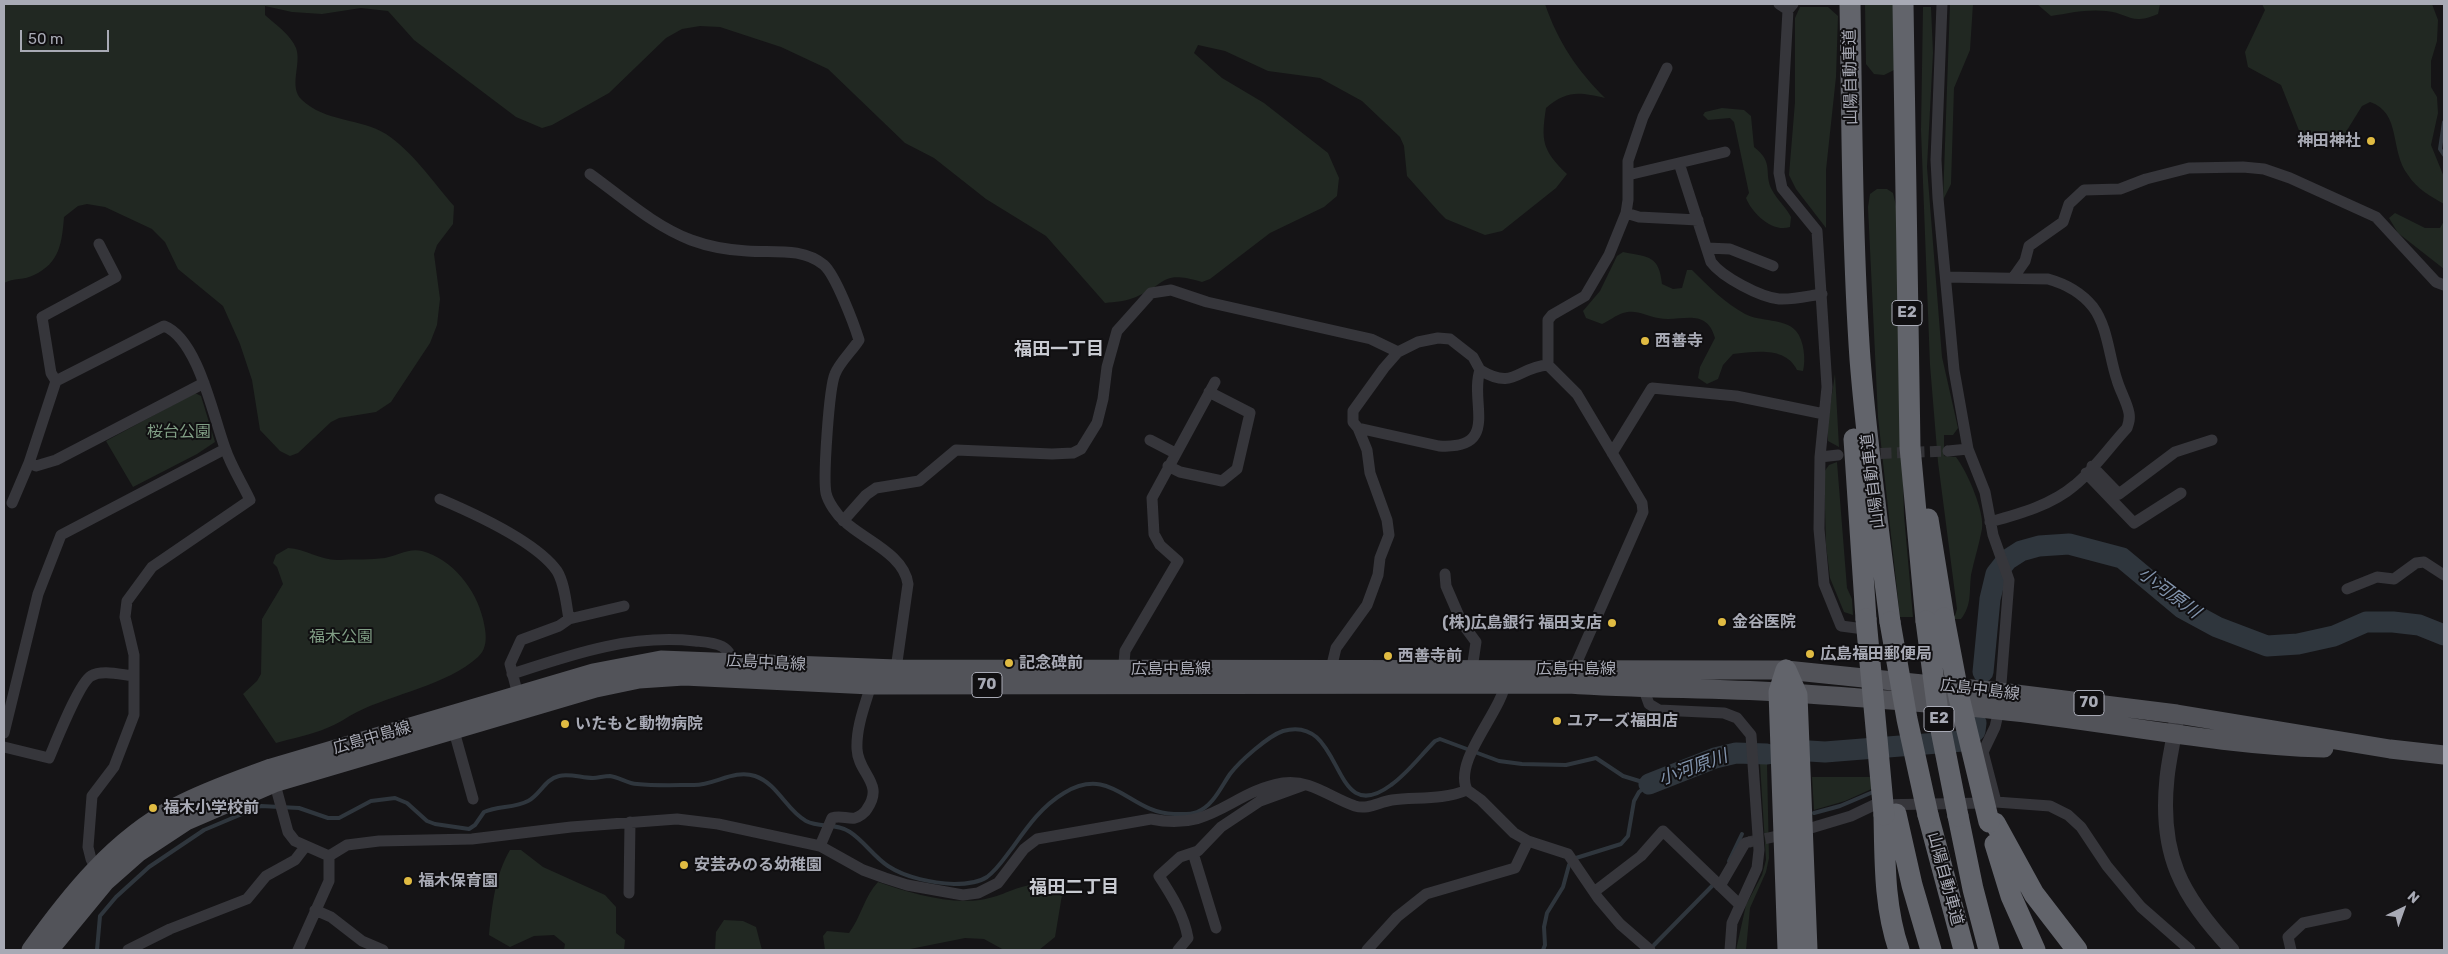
<!DOCTYPE html>
<meta charset="utf-8">
<style>
body{margin:0}
#map{position:relative;width:2448px;height:954px;overflow:hidden;background:#151416;font-family:Rubik,sans-serif}
canvas{display:block}
.frame{position:absolute;inset:0;border:5px solid #a8aab5;pointer-events:none}
.north{position:absolute;left:2378px;top:884px;width:50px;height:50px;-webkit-text-stroke:4px #100f11;paint-order:stroke;rotate:42deg;font-size:14px;font-weight:700;line-height:20px;text-align:center;color:#a8aab5}
.north::after{content:'';display:block;margin:auto;width:18px;height:22px;background:#a8aab5;clip-path:polygon(50% 0,100% 100%,50% 72%,0 100%)}
.scale{position:absolute;left:20px;top:30px;width:89px;height:22px;box-sizing:border-box;border:2px solid #a8aab5;border-top:0;padding-left:6px;font-size:15px;line-height:18px;white-space:nowrap;color:#a8aab5;-webkit-text-stroke:4px #100f11;paint-order:stroke}
</style>
<div id="map">
<canvas width="2448" height="954"></canvas>
<div class="frame"></div>
<div class="north">N</div>
<div class="scale">50 m</div>
</div>
<script>
const c = document.querySelector('canvas').getContext('2d');
c.lineJoin = 'round';
function paint(path, color) {
  c.fillStyle = color;
  c.fill(path, 'evenodd');
}
function strokePath(path, color, width, dash) {
  c.strokeStyle = color;
  c.lineWidth = width;
  c.lineCap = dash ? 'butt' : 'round';
  c.setLineDash(dash || []);
  c.stroke(path);
}
function label(font, color, halo, rows, align = 'center') {
  c.font = font + ' Rubik,"Noto Sans JP",sans-serif';
  c.lineWidth = 4;
  c.setLineDash([]);
  c.textBaseline = 'middle';
  c.strokeStyle = halo;
  c.fillStyle = color;
  for (const [text, x, y, turn = 0] of rows) {
    c.save();
    c.translate(x, y);
    c.rotate((+turn || 0) * Math.PI / 180);
    c.textAlign = isNaN(turn) ? turn : align;
    if (halo) c.strokeText(text, 0, 0);
    c.fillText(text, 0, 0);
    c.restore();
  }
}
const green = new Path2D(`
 M 4,4 L 1545,4 C 1558,42 1577,70 1605,98 C 1579,92 1567,90 1546,108 C 1541,141 1542,150 1567,174 L 1556,188 L 1502,231 L 1485,235 L 1446,219 L 1439,212 L 1407,176 L 1404,146 L 1400,137 L 1362,101 L 1320,78 L 1268,71 L 1225,51 L 1198,45 L 1194,53 L 1222,78 L 1264,103 L 1328,153 L 1339,178 L 1337,196 L 1324,207 L 1270,233 L 1210,279 L 1202,282 C 1160,270 1169,283 1136,297 C 1127,301 1115,302 1105,303 L 1046,236 L 986,199 L 934,158 L 905,143 L 828,69 L 781,47 L 720,27 L 700,26 L 682,29 L 666,38 L 609,93 L 552,125 L 542,128 L 516,117 L 414,40 L 388,11 L 361,8 L 322,14 L 292,12 L 265,6 L 265,15 C 275,24 291,35 296,48 C 302,64 288,87 302,100 C 325,122 360,118 386,134 C 413,152 433,182 454,206 L 453,224 L 437,245 L 434,254 L 440,299 L 437,325 L 430,343 L 391,402 L 376,412 L 339,418 L 331,422 L 298,453 L 290,456 L 280,451 L 260,430 L 252,380 L 240,344 L 223,306 L 178,269 L 165,242 L 152,229 L 105,207 L 87,204 L 78,206 L 64,217 C 62,242 60,263 34,275 C 25,280 13,278 4,283 Z
 M 1865,4 L 1894,4 L 1894,70 L 1884,75 L 1874,74 L 1866,64 Z
 M 1950,4 L 1973,4 L 1970,50 L 1954,88 L 1951,184 L 1943,200 Z
 M 2037,4 L 2160,4 L 2158,14 C 2130,26 2129,13 2106,11 C 2087,9 2070,13 2051,16 Z
 M 2262,4 L 2432,4 L 2438,20 L 2437,41 L 2431,61 L 2431,87 L 2437,97 L 2438,113 L 2431,145 L 2444,177 L 2444,204 C 2430,196 2417,189 2408,175 C 2389,150 2402,113 2370,102 L 2362,106 L 2341,140 L 2319,144 L 2300,133 L 2281,85 L 2248,67 L 2245,52 L 2265,10 Z
 M 1800,7 L 1828,7 L 1838,16 L 1836,77 L 1826,170 L 1826,228 L 1796,189 L 1789,175 L 1795,102 L 1795,18 Z
 M 1923,7 L 1931,7 L 1933,53 L 1927,167 L 1942,357 L 1958,428 L 1953,435 L 1944,435 L 1944,456 L 1956,457 C 1967,471 1985,512 1982,529 C 1979,545 1974,560 1971,575 C 1969,592 1972,605 1961,619 L 1954,619 L 1957,609 L 1938,462 L 1930,365 L 1921,130 Z
 M 1722,108 L 1744,110 L 1751,116 L 1754,147 C 1775,163 1763,173 1772,190 C 1777,200 1786,207 1791,217 L 1790,227 C 1772,233 1752,213 1746,198 L 1749,193 L 1734,122 L 1730,118 L 1708,120 L 1703,115 L 1705,112 Z
 M 1877,189 L 1887,189 L 1893,193 L 1896,206 L 1904,515 L 1913,617 L 1900,617 L 1878,417 L 1868,207 L 1870,194 Z
 M 2395,213 L 2425,228 L 2440,228 L 2444,221 L 2444,269 L 2398,233 L 2389,218 Z
 M 1623,252 C 1650,257 1659,256 1662,284 L 1673,289 L 1682,288 L 1687,270 L 1692,270 C 1708,286 1725,303 1745,314 C 1760,322 1785,318 1796,331 C 1804,340 1806,360 1803,371 L 1797,370 C 1785,346 1755,352 1733,354 L 1723,365 L 1718,379 L 1707,384 L 1698,378 L 1700,367 L 1715,338 C 1706,306 1680,323 1658,318 C 1645,316 1637,309 1623,313 C 1616,315 1609,321 1602,324 L 1586,318 L 1583,311 L 1600,291 L 1617,256 Z
 M 1835,374 L 1839,447 L 1828,441 L 1828,421 Z
 M 195,393 L 201,396 L 215,442 L 197,454 L 133,487 L 106,441 Z
 M 1837,462 L 1847,588 L 1852,599 L 1853,615 L 1844,612 L 1830,578 L 1826,545 L 1824,472 L 1829,465 Z
 M 288,548 C 306,549 322,561 339,560 C 354,559 370,560 385,558 C 397,556 408,548 422,551 C 452,559 476,589 483,619 C 486,632 489,647 478,657 C 447,685 393,694 357,712 C 347,717 338,724 327,728 C 311,735 293,738 276,743 L 243,694 L 257,681 L 261,674 L 262,619 L 283,584 L 277,567 L 273,563 L 276,555 Z
 M 1760,764 L 1767,764 L 1769,858 L 1766,872 L 1750,908 L 1746,950 L 1736,950 L 1746,905 L 1762,875 L 1766,860 Z
 M 1812,777 L 1874,777 L 1876,787 L 1845,801 L 1814,810 Z
 M 510,850 L 521,850 L 543,867 L 605,895 L 616,907 L 616,933 L 625,940 L 624,950 L 564,950 L 565,944 L 554,935 L 534,936 L 510,947 L 489,935 C 492,906 495,875 510,850 Z
 M 878,882 C 910,893 946,904 980,900 C 1010,896 1024,877 1058,888 L 1062,895 L 1055,937 L 1039,950 L 1004,950 L 984,939 L 965,938 L 905,950 L 825,950 L 823,936 L 827,931 L 849,933 C 861,917 864,897 878,882 Z
 M 724,920 L 743,921 L 756,927 L 762,950 L 715,950 L 716,932 Z`);
const stream = new Path2D(`
 M 2444,122 L 2440,149 L 2444,155
 M 1814,813 L 1840,806 L 1873,792
 M 1729,861 L 1742,834
 M 1654,945 L 1713,885
 M 97,950 L 100,916 L 116,897 L 149,867 L 204,830 L 261,806 L 299,808 L 328,818 L 339,818 L 371,801 L 395,798 L 407,803 L 427,821 L 435,824 L 469,829 L 475,825 L 484,812 C 498,806 515,808 528,801 C 540,795 545,779 559,776 C 569,773 582,778 593,778 C 598,778 604,776 610,776 C 619,777 628,784 637,784 C 656,786 676,785 694,785 C 715,785 734,769 755,776 C 778,784 786,810 806,821 C 819,828 837,823 850,832 C 864,841 874,857 888,866 C 906,878 933,883 954,884 C 965,884 978,883 987,877 C 998,869 1005,857 1013,847 C 1028,826 1042,806 1064,793 C 1112,764 1129,813 1174,814 C 1181,814 1190,815 1197,812 C 1213,806 1221,787 1230,774 C 1240,761 1268,736 1283,731 C 1346,713 1329,831 1391,785 C 1408,773 1420,756 1435,741 L 1440,739 L 1499,761 L 1522,764 L 1566,765 L 1596,758 L 1623,776 L 1649,784
 M 1543,950 L 1545,945 L 1544,927 L 1547,913 L 1563,887 L 1569,865 L 1576,858 L 1621,844 L 1628,836 L 1634,801 L 1639,792 L 1649,784`);
const river = new Path2D(`
 M 1983,672 L 1990,599 L 1996,574 L 2007,560 L 2021,551 L 2039,546 L 2069,544 L 2122,558 L 2182,608 L 2217,627 L 2267,646 L 2298,644 L 2334,636 L 2366,622 L 2393,622 L 2419,625 L 2444,635
 M 1809,751 L 1825,752 L 1963,741 L 1975,731 L 1976,723
 M 1649,784 L 1715,758 L 1736,753 L 1767,754`);
const minorTunnel = new Path2D(`
 M 1864,454 L 1948,451
 M 1749,842 L 1787,834`);
const minor = new Path2D(`
 M 1779,4 L 1788,10 L 1793,4
 M 1942,4 L 1936,160 L 1938,198 L 1954,370 L 1968,449 L 1985,492 L 1993,535 L 2009,580 L 1999,710 L 1995,727 L 1983,752 L 1996,802 L 2050,806 L 2068,815 L 2081,827 L 2107,866 L 2141,907 L 2190,950
 M 1788,10 L 1779,173 L 1782,188 L 1817,231 L 1827,387 L 1820,457 L 1819,529 L 1824,584 L 1841,626 L 1864,629 L 1864,635
 M 1679,163 L 1711,262 C 1722,277 1760,297 1779,299 C 1793,300 1808,296 1822,294
 M 590,174 C 622,197 654,226 691,240 C 710,247 728,250 747,251 C 773,253 802,247 824,265 C 836,276 854,324 859,340 C 852,351 839,363 835,374 C 829,388 823,477 826,493 C 828,502 837,515 844,521 C 864,540 904,554 908,584 L 896,669 L 892,671
 M 1628,175 L 1725,152
 M 1626,213 L 1639,217 L 1698,220
 M 1707,248 L 1730,249 L 1773,266
 M 1946,277 L 2048,279 C 2066,284 2081,292 2093,307 C 2108,327 2109,357 2117,380 C 2120,391 2127,402 2129,413 C 2130,419 2129,422 2127,428 C 2111,445 2093,471 2075,485 C 2052,505 2019,514 1990,522
 M 2013,278 L 2025,261 L 2029,246 L 2063,222 L 2069,204 L 2084,190 L 2120,189 L 2146,179 L 2189,168 L 2243,167 L 2264,169 L 2290,178 L 2376,217 L 2436,282 L 2444,285
 M 1480,370 C 1469,402 1501,450 1439,446 L 1358,428 L 1353,422 L 1353,411 L 1384,368 L 1398,352 L 1418,342 L 1438,338 L 1450,339 L 1473,357 L 1480,370 C 1515,391 1517,367 1548,365
 M 56,381 L 29,463 L 36,466 L 56,460 L 204,383
 M 1150,440 L 1175,453
 M 1948,451 L 1968,449
 M 1612,453 L 1652,388 L 1736,396 L 1824,414
 M 1820,457 L 1838,455
 M 1168,466 L 1180,472 L 1222,481 L 1237,469 L 1250,413 L 1209,392
 M 2092,466 L 2119,494 L 2175,452 L 2212,440
 M 2086,473 L 2134,523 L 2181,493
 M 440,499 C 473,513 536,541 557,571 C 565,584 566,604 569,619
 M 12,503 L 29,463
 M 843,521 L 866,495 L 876,488 L 919,481 L 956,450 L 1052,454 L 1073,453 L 1081,449 L 1097,423 L 1103,399 L 1107,367 L 1117,331 L 1151,293 L 1171,290 L 1207,302 L 1371,339 L 1398,352
 M 1445,574 L 1446,586 L 1462,623 L 1476,642 L 1472,669
 M 2347,589 L 2377,577 L 2394,579 L 2416,563 L 2424,562 L 2444,575
 M 1330,673 L 1336,648 L 1367,605 L 1378,575 L 1380,558 L 1389,535 L 1387,520 L 1370,473 L 1367,450 L 1358,428
 M 1572,673 L 1643,512 L 1642,503 L 1577,394 L 1548,365 L 1548,320 L 1552,315 L 1585,296 L 1609,255 L 1626,213 L 1628,200 L 1628,161 L 1643,117 L 1667,68
 M 512,674 C 573,654 630,634 695,641 C 714,643 732,643 733,667
 M 1123,675 L 1125,651 L 1178,561 L 1160,545 L 1154,534 L 1152,498 L 1215,382
 M 1506,681 C 1501,713 1453,760 1467,790 L 1481,800 L 1514,833 L 1528,841 L 1568,854 L 1598,898 L 1620,924 L 1650,950
 M 1644,690 L 1649,704 L 1659,710 L 1724,713 L 1737,718 L 1751,735 L 1759,850 L 1757,868 L 1732,923 L 1730,950
 M 518,695 L 510,664 L 521,640 L 559,626 L 569,619 L 624,606
 M 452,724 L 473,799
 M 4,733 L 38,594 L 61,535 L 225,449
 M 4,747 L 49,758 C 56,742 79,683 91,676 C 102,669 122,675 134,676
 M 273,777 L 288,832 L 295,841 L 329,856
 M 1811,828 L 1851,816 L 1874,805 L 1987,803
 M 820,846 L 832,818 C 840,815 847,819 855,818 C 859,817 865,813 867,809 C 885,783 858,774 857,749 C 856,727 865,705 871,685 L 874,683
 M 1193,853 L 1216,928
 M 329,856 L 347,845 L 379,841 L 472,839 L 571,827 L 677,819 L 718,824 L 820,846 L 863,870 L 885,878 L 907,885 L 963,895 L 978,893 L 998,883 L 1024,849 L 1037,839 L 1151,819 C 1213,832 1230,792 1283,783 C 1310,779 1331,798 1355,806 C 1368,810 1379,802 1392,800 C 1417,797 1443,800 1467,790
 M 98,873 L 91,859 L 88,847 L 92,796 L 114,767 L 134,715 L 134,655 L 125,617 L 127,601 L 152,567 L 250,500 C 242,483 231,466 225,448 C 213,416 198,339 164,326 L 56,381 L 51,373 L 42,317 L 116,277 L 99,244
 M 1720,886 L 1745,843 L 1749,842
 M 1594,892 L 1641,856 L 1663,831 L 1740,905
 M 629,893 L 630,822
 M 315,910 L 331,917 L 362,941 L 383,950
 M 128,950 L 170,929 L 247,899 L 266,876 L 295,860 L 305,847
 M 298,950 L 329,881 L 329,856
 M 1178,950 L 1188,938 C 1184,915 1172,896 1159,876 L 1180,857 L 1198,851 L 1221,827 L 1260,801 L 1304,785
 M 1367,950 L 1397,917 L 1426,894 L 1515,868 L 1528,841
 M 2291,950 L 2288,937 L 2303,923 L 2346,914`);
const tertiary = new Path2D(`
 M 2177,714 C 2175,736 2169,757 2167,778 C 2159,855 2181,895 2232,950`);
const primary = new Path2D(`
 M 31,950 C 70,895 114,840 176,807 C 206,791 239,780 271,768 L 593,673 L 661,660 L 896,669 L 1786,670 L 2000,692 L 2177,714 L 2390,749 L 2444,755
 M 49,950 L 105,882 L 139,852 L 186,821 L 274,783 L 596,688 L 639,679 L 684,676 L 871,685 L 1569,684 C 1639,689 1708,688 1778,692 C 1851,697 1926,702 1998,710 C 2107,721 2214,745 2324,748`);
const motorway = new Path2D(`
 M 1850,4 C 1852,122 1852,241 1860,359 C 1867,447 1879,534 1890,622
 M 1903,4 L 1910,447 L 1926,621
 M 1854,439 L 1866,619
 M 1928,519 L 1944,618
 M 1786,670 L 1797,695 L 1807,950
 M 1786,670 L 1779,692 L 1788,950
 M 1896,814 L 1912,885 L 1931,950
 M 1884,815 C 1885,861 1884,906 1899,950
 M 1928,815 L 1964,950
 M 1958,816 L 1973,889 L 1989,950
 M 1995,823 L 2034,894 L 2077,950
 M 1995,844 L 2011,896 L 2035,950`);
const motorwayBridge = new Path2D(`
 M 1944,618 L 1959,697 L 1989,822
 M 1866,619 L 1884,815
 M 1926,621 L 1939,720 L 1958,816
 M 1890,622 L 1907,719 L 1928,815`);
const markers = [
 [2371,141,5,"#e0bb42"],
 [1645,341,5,"#e0bb42"],
 [1722,622,5,"#e0bb42"],
 [1612,623,5,"#e0bb42"],
 [1810,654,5,"#e0bb42"],
 [1388,656,5,"#e0bb42"],
 [1009,663,5,"#e0bb42"],
 [1557,721,5,"#e0bb42"],
 [565,724,5,"#e0bb42"],
 [153,808,5,"#e0bb42"],
 [684,865,5,"#e0bb42"],
 [408,881,5,"#e0bb42"]
];
const shields = [
 [1907,313,30],
 [987,685,30],
 [2089,703,30],
 [1939,719,30]
];
const shieldNames = [
 ["E2",1907,313],
 ["70",987,685],
 ["70",2089,703],
 ["E2",1939,719]
];
const streetNames = [
 ["山陽自動車道",1851,77,-91],
 ["山陽自動車道",1873,481,-97],
 ["広島中島線",766,663,3],
 ["広島中島線",1171,669],
 ["広島中島線",1576,669],
 ["広島中島線",1980,690,7],
 ["広島中島線",372,738,-16],
 ["山陽自動車道",1945,879,75]
];
const poiNames = [
 ["神田神社",2361,141,"right"],
 ["西善寺",1655,341],
 ["金谷医院",1732,622],
 ["(株)広島銀行 福田支店",1602,623,"right"],
 ["広島福田郵便局",1820,654],
 ["西善寺前",1398,656],
 ["記念碑前",1019,663],
 ["ユアーズ福田店",1567,721],
 ["いたもと動物病院",575,724],
 ["福木小学校前",163,808],
 ["安芸みのる幼稚園",694,865],
 ["福木保育園",418,881]
];
const parkNames = [
 ["桜台公園",179,432],
 ["福木公園",341,637]
];
const neighbourhoodNames = [
 ["福田一丁目",1059,350],
 ["福田二丁目",1074,888]
];
const waterNames = [
 ["小河原川",2169,593,37],
 ["小河原川",1693,768,-20]
];
paint(green, '#212822');
strokePath(stream, '#2f363d', 4);
strokePath(river, '#2f363d', 21);
strokePath(minorTunnel, '#323236', 11, [11, 5.5]);
strokePath(minor, '#36363b', 11);
strokePath(tertiary, '#36363b', 15);
strokePath(primary, '#525359', 19);
strokePath(motorway, '#62646b', 21);
strokePath(motorwayBridge, '#62646b', 21);
for (const [x, y, r, color] of markers) {
  const dot = new Path2D();
  dot.arc(x, y, r, 0, 2 * Math.PI);
  c.fillStyle = color;
  c.fill(dot);
  strokePath(dot, '#100f11', 2);
}
for (const [x, y, w] of shields) {
  const box = new Path2D();
  box.roundRect(x - w / 2, y - 12.5, w, 25, 4);
  c.fillStyle = '#100f11';
  c.fill(box);
  strokePath(box, '#a8aab5', 1);
}
label('bold 15px', '#a8aab5', null, shieldNames);
label('16px', '#a8aab5', '#100f11', streetNames);
label('bold 16px', '#a8aab5', '#100f11', poiNames, 'left');
label('16px', '#809e85', '#100f11', parkNames);
label('bold 18px', '#c8cad1', '#100f11', neighbourhoodNames);
label('italic 18px', '#8294ad', '#100f11', waterNames);
</script>
